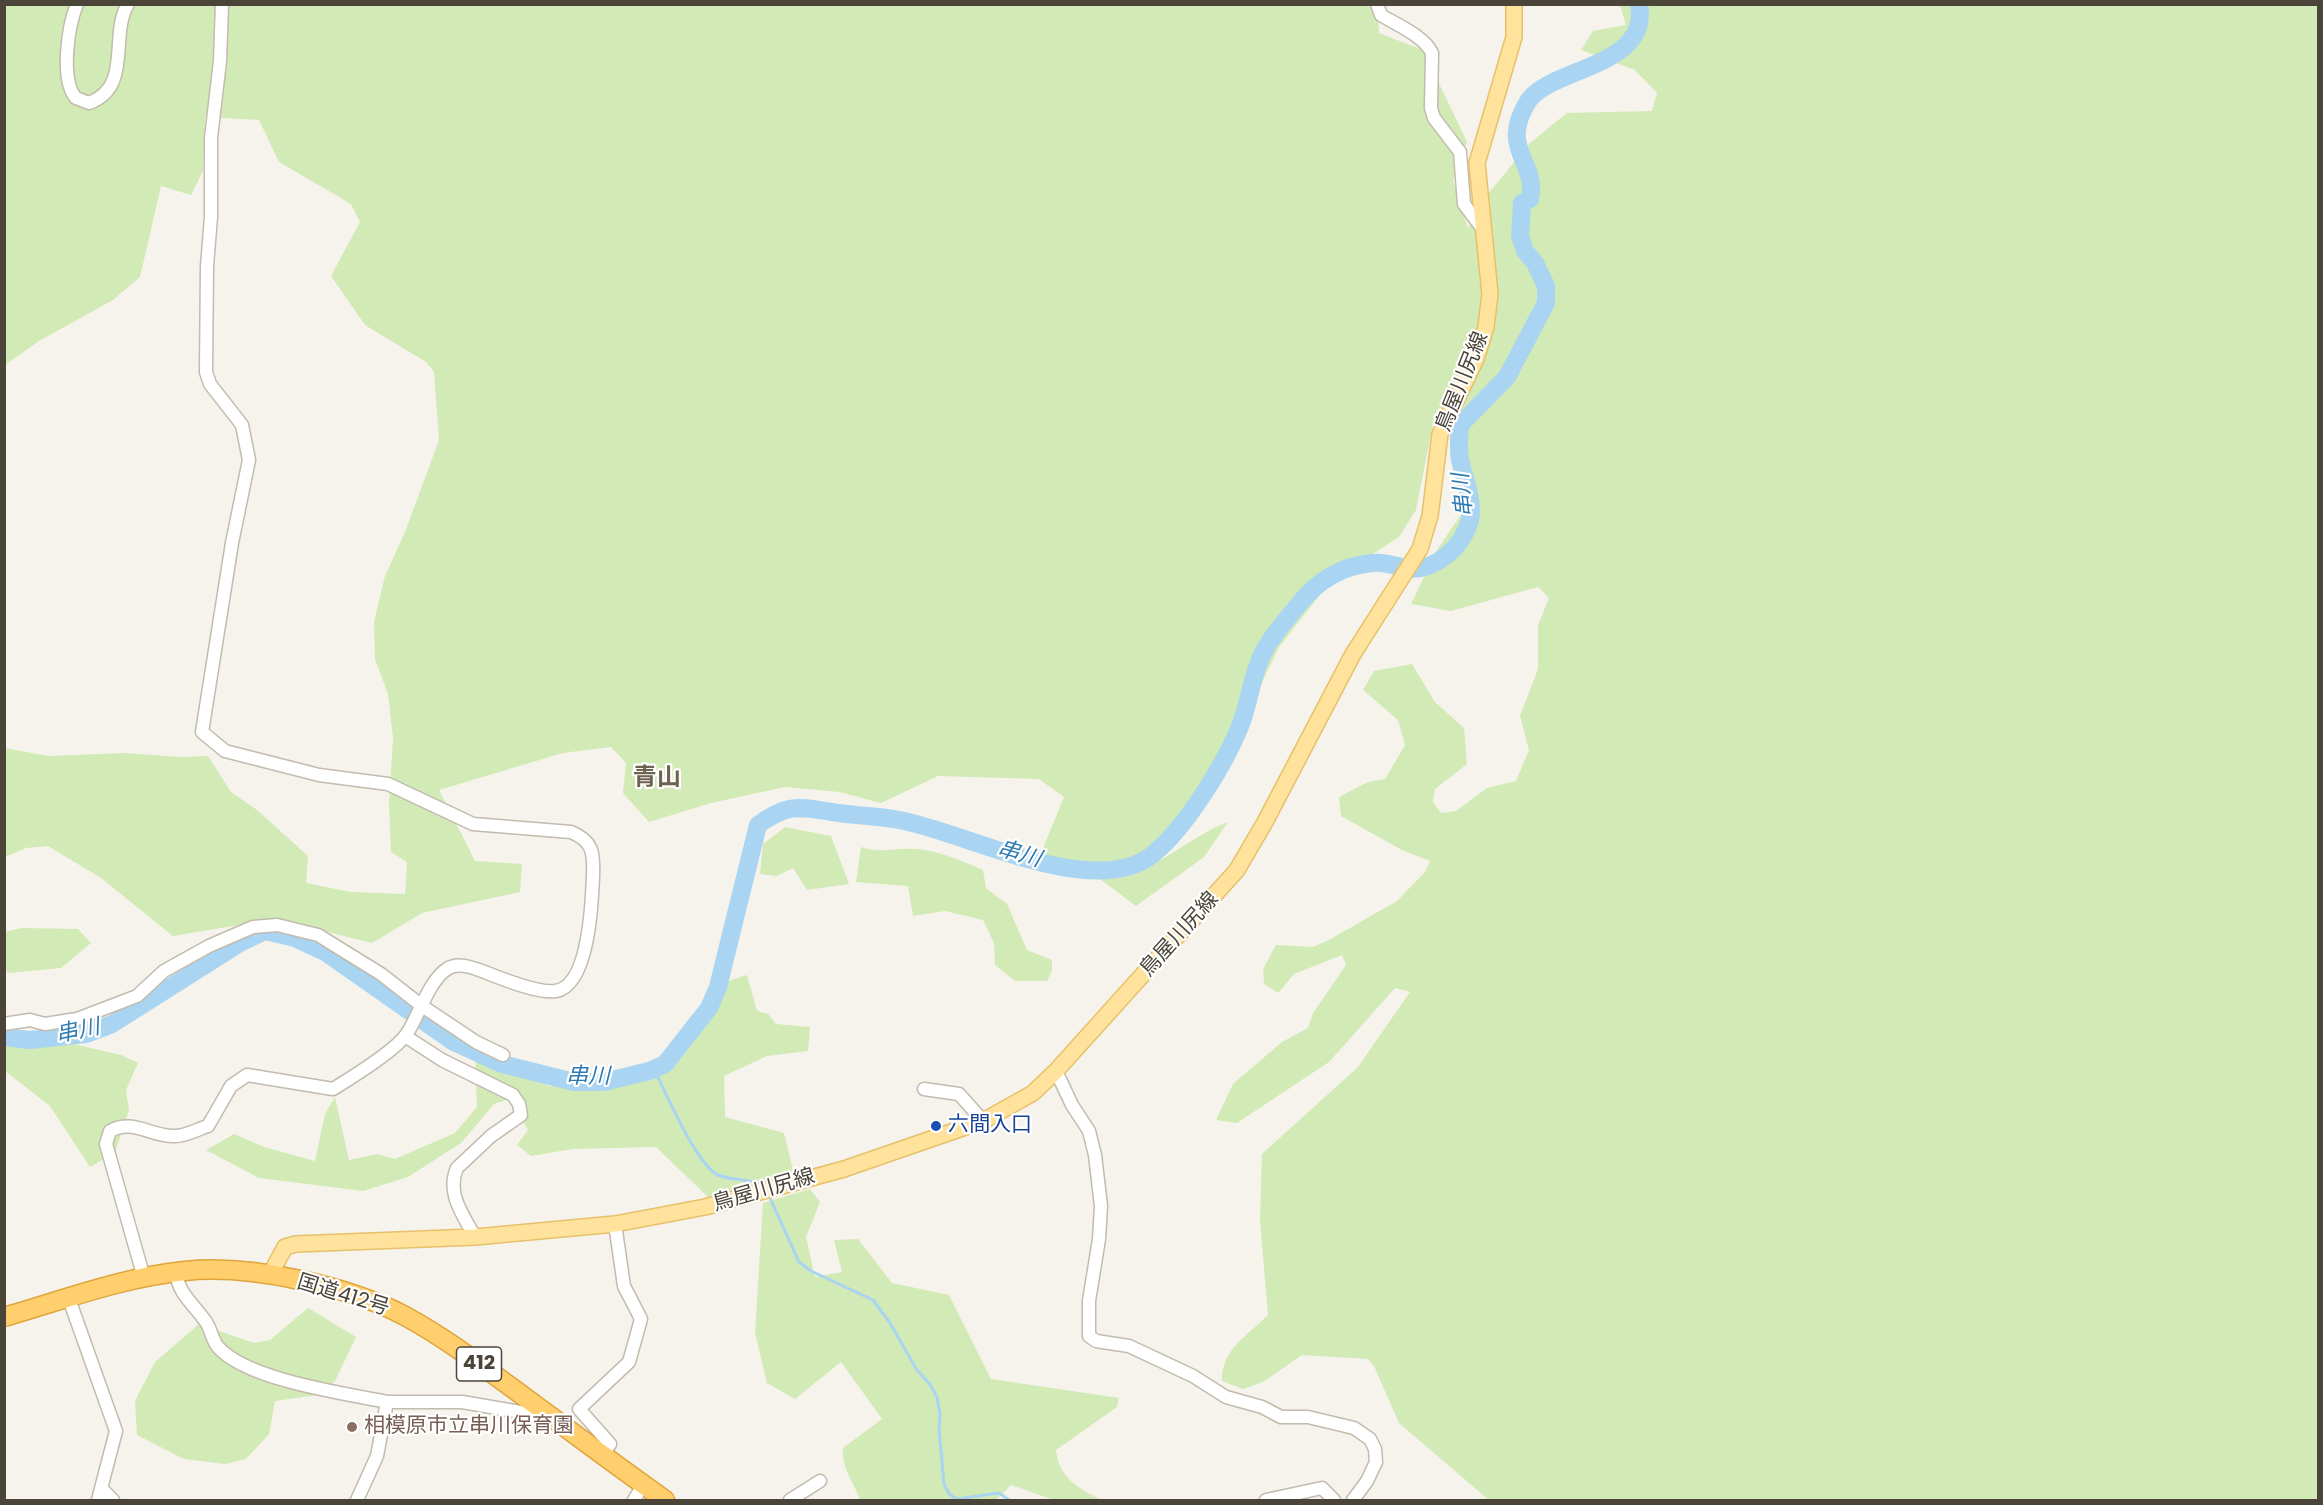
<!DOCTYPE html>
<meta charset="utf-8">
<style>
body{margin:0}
#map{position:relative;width:2323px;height:1505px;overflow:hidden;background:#f6f3ec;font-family:Poppins,sans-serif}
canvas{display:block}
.frame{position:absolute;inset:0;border:6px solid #4b4439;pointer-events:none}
</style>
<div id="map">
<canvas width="2323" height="1505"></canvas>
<div class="frame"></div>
</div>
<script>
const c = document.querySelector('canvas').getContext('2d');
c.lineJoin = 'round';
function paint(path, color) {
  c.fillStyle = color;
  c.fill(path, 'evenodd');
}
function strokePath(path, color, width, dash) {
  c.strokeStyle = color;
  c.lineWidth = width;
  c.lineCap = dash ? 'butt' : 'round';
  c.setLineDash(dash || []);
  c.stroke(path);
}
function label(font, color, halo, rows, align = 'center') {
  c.font = font + ' Poppins,"Noto Sans JP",sans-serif';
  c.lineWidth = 4.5;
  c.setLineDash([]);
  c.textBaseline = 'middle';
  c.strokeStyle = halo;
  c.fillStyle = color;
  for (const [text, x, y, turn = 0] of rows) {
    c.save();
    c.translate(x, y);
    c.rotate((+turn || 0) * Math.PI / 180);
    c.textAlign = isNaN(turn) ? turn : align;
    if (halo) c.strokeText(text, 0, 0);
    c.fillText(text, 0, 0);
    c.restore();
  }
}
const green = new Path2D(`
 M 5,5 L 1377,5 L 1379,33 L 1423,50 L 1467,142 L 1453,180 L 1468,228 L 1487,195 L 1530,143 L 1567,113 L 1652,111 L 1657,93 L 1635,70 L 1581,50 L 1593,31 L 1626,25 L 1620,5 L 2318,5 L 2318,1500 L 1489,1500 L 1399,1423 L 1374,1366 L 1368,1359 L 1302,1355 L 1263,1382 L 1243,1389 L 1222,1381 C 1221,1350 1247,1336 1268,1315 L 1260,1220 L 1262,1154 L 1358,1067 L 1410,992 L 1395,988 L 1329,1062 L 1237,1123 L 1216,1120 L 1233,1084 L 1282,1042 L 1308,1028 L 1313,1013 L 1346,965 L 1342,955 L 1294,974 L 1278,993 L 1264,984 L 1263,969 L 1276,945 L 1313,947 L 1329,940 L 1397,901 L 1425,872 L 1430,861 L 1402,850 L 1341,816 L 1339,797 L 1368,782 L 1385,779 L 1405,745 L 1398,720 L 1363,690 L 1374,671 L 1412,664 L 1435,702 L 1464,728 L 1467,764 L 1435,789 L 1433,802 L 1441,813 L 1456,811 L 1487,788 L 1516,781 L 1529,750 L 1520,716 L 1538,669 L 1538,625 L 1549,598 L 1538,587 L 1451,611 L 1411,604 L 1437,550 L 1467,506 L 1462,413 L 1433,424 L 1416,510 L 1399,537 L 1331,581 L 1279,647 L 1253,701 L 1244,730 L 1198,808 L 1197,819 L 1178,841 L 1110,866 L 1073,863 L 1041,853 L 1064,797 L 1039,779 L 938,776 L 881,803 L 839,792 L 785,787 L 711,803 L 649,822 L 623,793 L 626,763 L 611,747 L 563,753 L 439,790 L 475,861 L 522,864 L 520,892 L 422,913 L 372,943 L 275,919 L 173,936 L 101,878 L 48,846 L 26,848 L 5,857 L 5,748 L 48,756 L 125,753 L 179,757 L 208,756 L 231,792 L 257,810 L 308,856 L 306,883 L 351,892 L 405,894 L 407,862 L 391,852 L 389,805 L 393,738 L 388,694 L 375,659 L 374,622 L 385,576 L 405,532 L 439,440 L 434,372 L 426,362 L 365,325 L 331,276 L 360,222 L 351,204 L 279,162 L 259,120 L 205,117 L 203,171 L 191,195 L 161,186 L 140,277 L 113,300 L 39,341 L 5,365 Z
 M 1228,822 L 1204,857 L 1136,906 L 1100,879 C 1148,880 1185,838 1228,822 Z
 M 785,827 L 831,836 L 849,884 L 807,890 L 793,868 L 777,876 L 760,874 L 763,844 Z
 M 861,847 C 880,854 897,847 916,849 C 940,851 962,861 983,870 L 986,888 L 1007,904 L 1027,950 L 1052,960 L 1052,971 L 1047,981 L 1015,981 L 995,965 L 994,943 L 983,920 L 945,911 L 913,916 L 908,886 L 856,882 Z
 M 22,928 L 78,929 L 91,943 L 61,968 L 9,973 L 5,970 L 5,932 Z
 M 747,975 L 757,1011 L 768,1014 L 776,1024 L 810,1027 L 808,1051 L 767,1056 L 724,1076 L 725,1117 L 784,1133 L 794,1175 L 708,1197 L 656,1147 L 573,1149 L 531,1156 L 517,1145 L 528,1130 L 509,1099 L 494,1104 L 461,1143 L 408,1177 L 363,1191 L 259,1178 L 206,1150 L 234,1134 L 264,1147 L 315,1161 L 325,1114 L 335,1097 L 349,1160 L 377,1154 L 395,1159 L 455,1133 L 477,1107 L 475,1052 L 549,1086 L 624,1086 L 671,1071 L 715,1014 L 722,983 Z
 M 4,1028 L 121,1055 L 138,1063 L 126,1090 L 129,1110 L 115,1153 L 90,1167 L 50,1106 L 5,1071 Z
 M 810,1189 L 820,1202 L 806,1237 L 815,1277 L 842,1272 L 834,1240 L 858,1239 L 892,1283 L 949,1295 L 991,1379 L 1119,1398 L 1117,1407 L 1056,1450 C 1059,1479 1078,1487 1101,1500 L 1054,1500 L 1011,1485 L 996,1500 L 860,1500 C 854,1482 841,1468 843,1448 L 882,1419 L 841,1362 L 795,1399 L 767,1383 L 755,1333 L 763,1203 Z
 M 308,1308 L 356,1337 L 335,1381 L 318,1395 L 275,1401 L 269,1434 L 246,1459 L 225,1464 L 184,1459 L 137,1435 L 135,1401 L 155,1362 L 199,1324 L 254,1343 L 270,1340 Z`);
const stream = new Path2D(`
 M 654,1069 C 665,1091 697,1166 718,1175 C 730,1180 745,1179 758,1183
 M 770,1198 L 799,1262 L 811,1271 L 873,1300 L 890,1323 L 917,1370 L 929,1383 L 937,1397 L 940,1414 L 939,1430 L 944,1484 L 949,1494 L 957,1499 L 999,1493 L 1009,1500`);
const river = new Path2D(`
 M 4,1037 L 30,1040 L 86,1034 L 112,1024 L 240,943 L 265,931 L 295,938 L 325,952 L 452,1041 L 502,1064 L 574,1082 L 604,1082 L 649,1071 L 665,1064 L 709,1008 L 718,987 L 758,825 C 791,801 801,808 839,813 C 859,816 879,816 899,820 C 966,832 1093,901 1152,855 C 1186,828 1227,761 1242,721 C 1250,699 1252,674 1263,653 C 1271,636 1287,619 1299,604 C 1318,580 1341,566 1372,563 C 1385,561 1394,566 1406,568 C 1435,573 1463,546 1470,520 C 1474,501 1464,478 1460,460 C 1458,449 1459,436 1460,425 L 1507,377 L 1546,303 L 1546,286 L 1535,263 L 1525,251 L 1520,236 L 1522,203 L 1530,199 C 1538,161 1499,150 1527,103 C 1547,67 1651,69 1639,4`);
const minor = new Path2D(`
 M 77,4 C 68,26 60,80 76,98 L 89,103 C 133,87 109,35 128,4
 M 1377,4 L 1381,15 C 1397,25 1424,36 1432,53 L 1431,108 L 1434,118 L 1460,152 L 1464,204 L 1482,228
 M 4,1024 L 30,1020 L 45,1024 L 77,1019 L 137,996 L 164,971 L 209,946 L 253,927 L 277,925 L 318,935 L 381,974 L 422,1006 L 476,1042 L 503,1055
 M 405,1036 L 442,1060 L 513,1095 L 519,1104 L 521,1115 L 491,1136 L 457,1168 C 446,1193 463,1215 475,1237
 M 1056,1071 L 1072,1105 L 1089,1131 L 1095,1155 L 1101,1206 L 1099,1239 L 1089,1301 L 1089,1336 L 1096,1341 L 1129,1346 L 1193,1376 L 1226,1397 L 1262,1407 L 1281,1417 L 1308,1417 L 1354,1428 L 1370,1439 L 1375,1449 L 1376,1462 L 1367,1481 L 1353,1500
 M 924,1089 L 959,1094 L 983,1121
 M 176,1272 C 178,1294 194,1304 206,1322 C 211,1329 212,1340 218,1347 C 247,1380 343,1393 387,1402
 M 144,1278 L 106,1144 L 110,1131 C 133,1118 151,1137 175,1136 C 186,1136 198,1129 208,1126 L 231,1086 L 247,1075 L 333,1089 C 351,1078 394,1051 406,1035 C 418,1018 429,980 447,969 C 457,962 471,967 482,971 C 500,978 538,994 556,991 C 589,985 592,902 593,876 C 594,853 593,841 571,832 L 473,824 L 388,784 L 319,775 L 225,751 L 202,732 L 232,543 L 249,460 L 242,425 L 210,384 L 206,372 L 207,266 L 211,217 L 211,138 L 220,61 L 222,4
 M 69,1299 L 116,1431 L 98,1500
 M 602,1456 L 610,1444 L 579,1409 L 629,1362 L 641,1319 L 624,1286 L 615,1224
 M 101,1488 L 113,1500
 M 357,1500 L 377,1456 L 387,1402 L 462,1402 L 526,1413 L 539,1408
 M 634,1500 L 643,1485
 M 790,1500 L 820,1481
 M 1266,1500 L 1322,1488 L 1334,1500`);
const major = new Path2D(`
 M 270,1275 L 285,1247 L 296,1244 L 475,1237 L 615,1224 L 705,1207 L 844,1169 L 983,1121 L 1033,1093 L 1056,1071 L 1237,870 L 1265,822 L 1353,654 L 1420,549 L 1430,516 L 1440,434 L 1476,359 L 1486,327 L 1490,294 L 1477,163 L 1514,37 L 1514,4`);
const highway = new Path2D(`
 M 4,1317 C 63,1300 124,1277 185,1271 C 249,1264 349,1286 405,1316 C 444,1337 479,1364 515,1390 C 565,1427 614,1464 665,1500`);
const markers = [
 [936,1126,6,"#1a4fb4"],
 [352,1427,6,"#8d6e63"]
];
const shields = [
 [479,1364,45]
];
const shieldNames = [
 ["412",479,1364]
];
const streetNames = [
 ["鳥屋川尻線",1463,382,-68],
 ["鳥屋川尻線",1180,935,-48],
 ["鳥屋川尻線",764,1191,-16],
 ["国道412号",343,1296,17]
];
const transitNames = [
 ["六間入口",948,1126]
];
const educationNames = [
 ["相模原市立串川保育園",364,1427]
];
const waterNames = [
 ["串川",1464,495,-96],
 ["串川",1019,855,16],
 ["串川",78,1032,-12],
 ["串川",588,1077]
];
const quarterNames = [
 ["青山",657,779]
];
paint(green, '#d2eab5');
strokePath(stream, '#a9d4f2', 3);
strokePath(river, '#a9d4f2', 18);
strokePath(minor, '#c2bbae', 15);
strokePath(major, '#e6c16a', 18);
strokePath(highway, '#e0a43c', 21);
strokePath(minor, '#fff', 12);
strokePath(major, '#ffe39c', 15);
strokePath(highway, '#ffcf6e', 18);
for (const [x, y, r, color] of markers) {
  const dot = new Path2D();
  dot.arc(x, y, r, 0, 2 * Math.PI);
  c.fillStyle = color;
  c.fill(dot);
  strokePath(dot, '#fff', 2);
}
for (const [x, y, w] of shields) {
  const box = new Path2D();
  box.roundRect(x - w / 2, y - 17, w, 34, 4.5);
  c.fillStyle = '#fff';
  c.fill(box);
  strokePath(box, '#4b4439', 1.5);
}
label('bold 20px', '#4b4439', null, shieldNames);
label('21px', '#4b4439', '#fff', streetNames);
label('21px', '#164399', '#fff', transitNames, 'left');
label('21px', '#785e54', '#fff', educationNames, 'left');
label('italic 22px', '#2e7ab2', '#fff', waterNames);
label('bold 24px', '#6e6250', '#fff', quarterNames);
</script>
